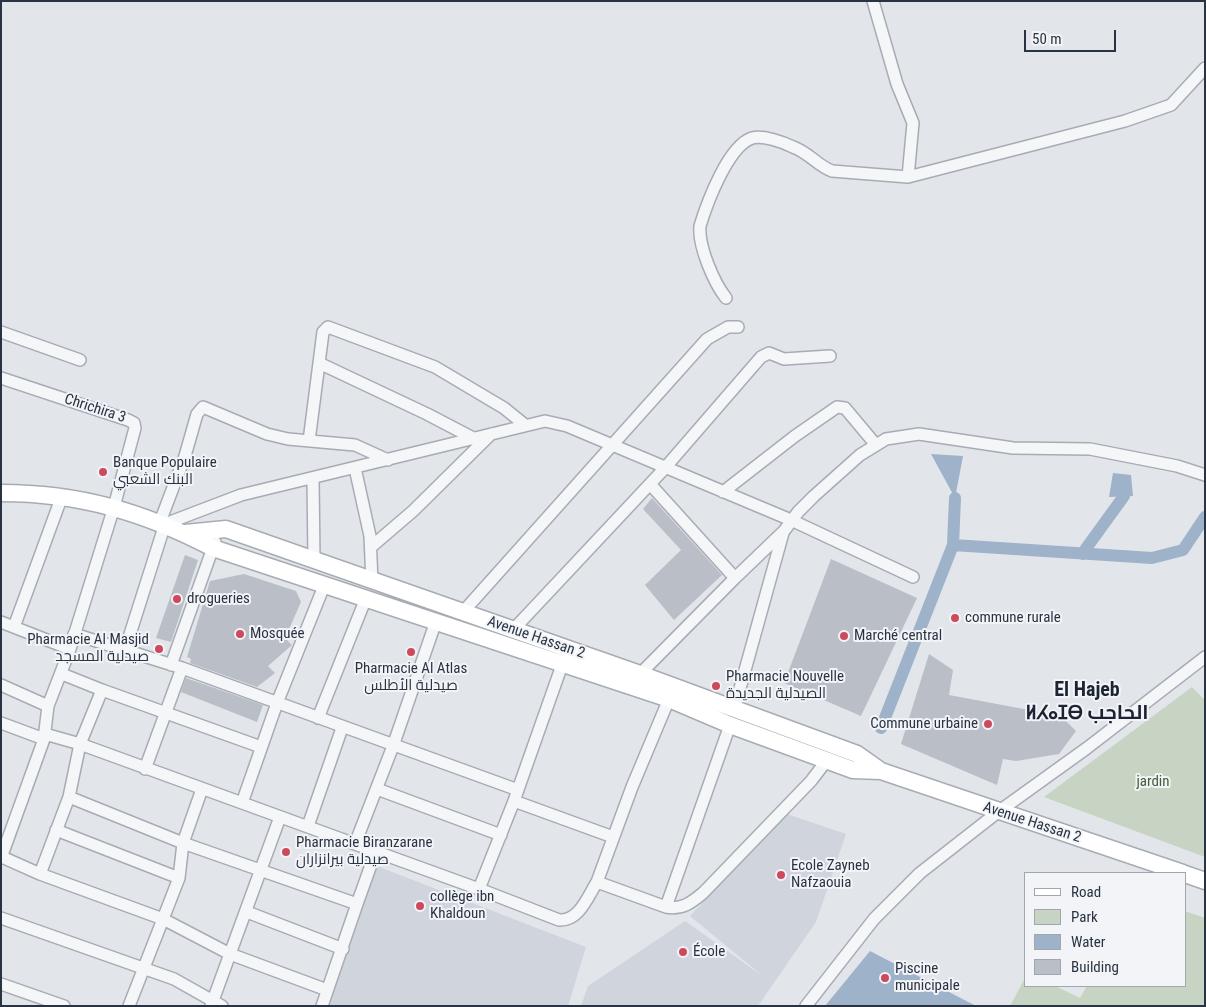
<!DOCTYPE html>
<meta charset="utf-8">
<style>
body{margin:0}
#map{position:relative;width:1206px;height:1007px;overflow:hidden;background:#e2e5ea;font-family:"Roboto Condensed",sans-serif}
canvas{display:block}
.frame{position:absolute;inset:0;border:2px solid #2a3342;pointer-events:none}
.legend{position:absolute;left:1024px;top:872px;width:162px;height:115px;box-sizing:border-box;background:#f2f4f8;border:1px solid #a2a7af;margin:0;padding:6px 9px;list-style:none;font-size:15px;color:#2a3342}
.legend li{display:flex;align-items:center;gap:10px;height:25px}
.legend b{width:25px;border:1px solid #a2a7af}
.scale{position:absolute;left:1024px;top:30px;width:92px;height:22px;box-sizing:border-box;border:2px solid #2a3342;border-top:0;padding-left:6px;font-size:15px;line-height:18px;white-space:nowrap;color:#2a3342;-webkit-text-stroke:4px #f2f4f8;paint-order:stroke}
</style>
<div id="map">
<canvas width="1206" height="1007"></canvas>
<div class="frame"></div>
<ul class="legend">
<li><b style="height:6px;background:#fff"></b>Road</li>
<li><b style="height:14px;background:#c7d4c3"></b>Park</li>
<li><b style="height:14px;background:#9eb2ca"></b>Water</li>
<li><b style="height:14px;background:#b9bec7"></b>Building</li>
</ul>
<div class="scale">50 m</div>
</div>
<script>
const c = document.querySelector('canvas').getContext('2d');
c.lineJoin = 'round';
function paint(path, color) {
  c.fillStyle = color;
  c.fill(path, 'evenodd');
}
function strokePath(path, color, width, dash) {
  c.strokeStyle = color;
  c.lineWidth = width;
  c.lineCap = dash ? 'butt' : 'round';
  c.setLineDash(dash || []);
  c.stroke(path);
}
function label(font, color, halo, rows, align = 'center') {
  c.font = font + ' "Roboto Condensed",Cairo,"Noto Sans Tifinagh",sans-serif';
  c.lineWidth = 4;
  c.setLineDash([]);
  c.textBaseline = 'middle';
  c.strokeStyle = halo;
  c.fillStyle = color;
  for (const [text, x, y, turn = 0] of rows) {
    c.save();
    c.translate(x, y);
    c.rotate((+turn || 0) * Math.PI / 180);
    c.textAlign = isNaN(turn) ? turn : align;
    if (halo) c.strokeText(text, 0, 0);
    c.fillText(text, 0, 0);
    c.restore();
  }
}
const built = new Path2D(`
 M 787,814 L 846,834 L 816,922 L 758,1006 L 581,1006 L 588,986 L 685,921 L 764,977 L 690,916 Z
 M 374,865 L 586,947 L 568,1006 L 327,1006 Z`);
const green = new Path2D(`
 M 1192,687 L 1205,700 L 1205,857 L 1044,797 Z
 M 1185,911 L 1205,918 L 1205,1006 L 1010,1006 L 1025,978 L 1025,986 L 1055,986 L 1080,998 L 1087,986 L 1185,986 Z`);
const water = new Path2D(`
 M 931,454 L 963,456 L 955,498 Z
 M 1113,473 L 1131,475 L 1133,496 L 1109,497 Z
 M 870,951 L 976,1006 L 825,1006 Z`);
const canal = new Path2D(`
 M 953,545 L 1152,558 L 1183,550 L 1205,517
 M 1082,554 L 1124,496
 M 881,728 L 953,545 L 955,498`);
const building = new Path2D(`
 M 652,498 L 722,575 L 674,620 L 645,585 L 681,550 L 643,509 Z
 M 185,555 L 198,560 L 171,642 L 156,638 Z
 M 831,559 L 917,598 L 861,716 L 784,683 Z
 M 244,574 L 296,591 L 301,602 L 290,627 L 283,636 L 292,645 L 268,666 L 275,673 L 257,687 L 190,663 L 191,659 L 187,657 L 210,581 Z
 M 929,654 L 953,670 L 949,695 L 1061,716 L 1076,731 L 1059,754 L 1016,761 L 1003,759 L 997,785 L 901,744 Z
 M 186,678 L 263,705 L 257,722 L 181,692 Z`);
const street = new Path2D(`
 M 873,1 L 897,84 L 913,123 L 908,177
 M 726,298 C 714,283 698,246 700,226 C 707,203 728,146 752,138 C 763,135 783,142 793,147 C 808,152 818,166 832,171 L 908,177 L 1125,121 L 1171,105 L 1205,68
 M 1,332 L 80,360
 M 319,363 L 427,414 L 473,438
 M 1,378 L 128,420 L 134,423 L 135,428 L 114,507 L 70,649 L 48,706 L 44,739 L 1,858
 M 309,441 L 323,332 L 328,327 L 435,367 L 504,408 L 525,425
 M 355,468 L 370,536 L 372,582
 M 313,478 L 314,560
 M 650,484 L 735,578
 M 723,492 L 795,436 L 837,407 L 845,408 L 876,445
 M 160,522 L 185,456 L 197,414 L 203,407 L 267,434 L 288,439 L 355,445 L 388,460
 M 371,547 L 413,511 L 491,434
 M 463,612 L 707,339 L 728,327 L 738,327
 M 436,621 L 393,746 L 355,844 L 479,889
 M 1,622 L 70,649
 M 14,627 L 62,496
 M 513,630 L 664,469 L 761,357 L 769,353 L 784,359 L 830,356
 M 74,634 L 182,668 L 518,790
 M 125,650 L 165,524 L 241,495 L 545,421 L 567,426 L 791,520 L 913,577
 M 171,665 L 215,542
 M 562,665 L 514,801 L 479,889 L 559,920 C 579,921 587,898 597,882
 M 62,674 L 102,690
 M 640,674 L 735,578 L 784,531 L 798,512 L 814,496 L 860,455 L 886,439 L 919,434 L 1013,448 L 1090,449 L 1177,466 L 1205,475
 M 1,685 L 48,706
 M 669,699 L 632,787 L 597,882 L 666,907 C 682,910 691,903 703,893 L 811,781 L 827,760
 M 734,710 L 783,533
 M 318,718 L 366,598
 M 1,723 L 44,739
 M 45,734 L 80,744 L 355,844
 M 145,769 L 182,668
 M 377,789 L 501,835
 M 69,797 L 183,843 L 357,904 L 322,1006
 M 514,801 L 613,837
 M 242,803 L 277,703 L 324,586
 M 308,826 L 342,728
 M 56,830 L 179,878
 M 2,857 L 40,874 L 163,919 L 230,954 L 327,990
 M 40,874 L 69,797 L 80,744 L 102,690 L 261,747
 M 357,904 L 376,851
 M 666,907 L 730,725
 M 247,912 L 343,949
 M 1,918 L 174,979 L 222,1006
 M 1,984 L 64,1006
 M 129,1006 L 179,878 L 183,843 L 202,789
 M 211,1006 L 280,817
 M 806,1006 L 874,919 L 920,873 L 998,812 L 1087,748 L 1205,657`);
const secondary = new Path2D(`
 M 1,493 C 79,493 144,512 213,548 L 669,699 L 730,725 L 853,770 L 881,771
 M 185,533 L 226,529 L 640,674 L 857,754 L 881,771 L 1183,873
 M 1185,874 L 1205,881`);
const markers = [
 [103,472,5,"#cd495b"],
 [177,599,5,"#cd495b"],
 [955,618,5,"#cd495b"],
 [240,634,5,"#cd495b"],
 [844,636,5,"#cd495b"],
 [159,649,5,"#cd495b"],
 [411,652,5,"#cd495b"],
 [716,686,5,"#cd495b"],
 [988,724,5,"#cd495b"],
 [286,852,5,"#cd495b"],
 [781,875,5,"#cd495b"],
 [420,906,5,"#cd495b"],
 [683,952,5,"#cd495b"],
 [885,978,5,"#cd495b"]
];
const streetNames = [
 ["Chrichira 3",95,409,18],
 ["Avenue Hassan 2",536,638,19],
 ["Avenue Hassan 2",1032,823,18]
];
const poiNames = [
 ["Banque Populaire",113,463],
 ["البنك الشعبي",113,480],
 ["drogueries",187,599],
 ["commune rurale",965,618],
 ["Mosquée",250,634],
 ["Marché central",854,636],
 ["Pharmacie Al Masjid",149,640,"right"],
 ["صيدلية المسجد",149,657,"right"],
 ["Pharmacie Al Atlas",411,669,"center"],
 ["صيدلية الأطلس",411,686,"center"],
 ["Pharmacie Nouvelle",726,677],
 ["الصيدلية الجديدة",726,694],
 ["Commune urbaine",978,724,"right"],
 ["Pharmacie Biranzarane",296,843],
 ["صيدلية بيرانزاران",296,860],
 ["Ecole Zayneb",791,866],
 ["Nafzaouia",791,883],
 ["collège ibn",430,897],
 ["Khaldoun",430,914],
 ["École",693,952],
 ["Piscine",895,969],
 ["municipale",895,986]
];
const parkNames = [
 ["jardin",1153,782]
];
const districtNames = [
 ["El Hajeb",1087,691],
 ["ⵍⵃⴰⵊⴱ الحاجب",1087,714]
];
paint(built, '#d0d4dc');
paint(green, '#c7d4c3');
paint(water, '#9eb2ca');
strokePath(canal, '#9eb2ca', 12);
paint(building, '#b9bec7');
strokePath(street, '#a7acb4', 14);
strokePath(secondary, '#a7acb4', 19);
strokePath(street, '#f5f6f8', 11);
strokePath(secondary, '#fff', 16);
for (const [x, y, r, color] of markers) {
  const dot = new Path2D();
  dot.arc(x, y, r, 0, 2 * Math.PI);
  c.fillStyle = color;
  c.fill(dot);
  strokePath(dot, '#f2f4f8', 2);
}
label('15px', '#2a3342', '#f2f4f8', streetNames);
label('15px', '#2a3342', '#f2f4f8', poiNames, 'left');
label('15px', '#3e5e38', '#f2f4f8', parkNames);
label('bold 20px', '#1c2433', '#f2f4f8', districtNames);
</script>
